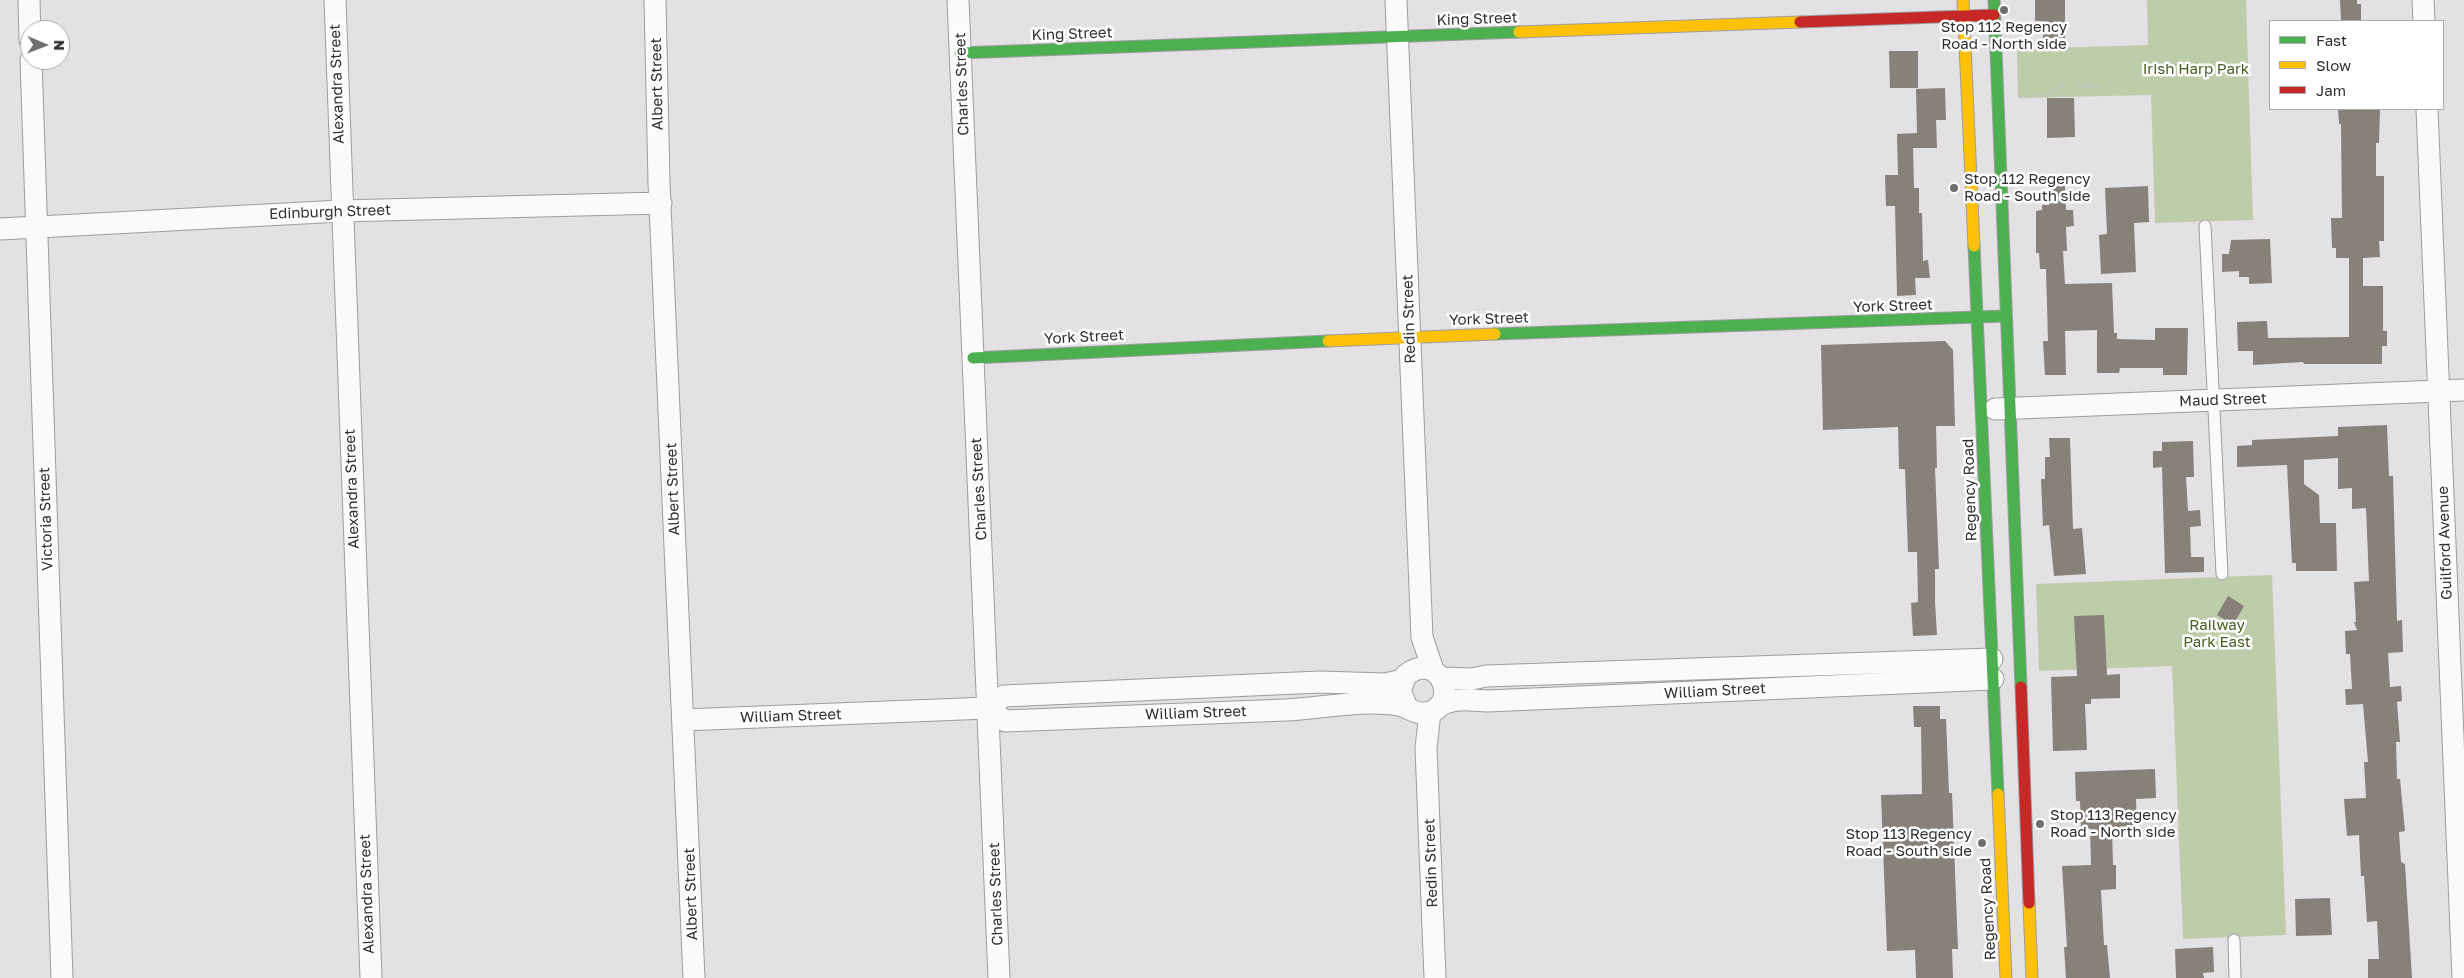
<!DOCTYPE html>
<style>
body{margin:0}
#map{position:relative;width:2464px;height:978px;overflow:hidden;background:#e3e1e4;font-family:"Golos Text",sans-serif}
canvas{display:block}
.legend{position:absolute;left:2269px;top:20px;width:175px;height:90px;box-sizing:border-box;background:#fff;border:1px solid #adacad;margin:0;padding:6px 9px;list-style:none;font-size:15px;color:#313031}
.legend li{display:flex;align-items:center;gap:10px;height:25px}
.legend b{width:25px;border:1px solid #adacad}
.north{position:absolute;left:20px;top:20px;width:50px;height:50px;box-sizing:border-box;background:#fff;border:1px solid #adacad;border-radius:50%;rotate:91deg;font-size:14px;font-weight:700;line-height:20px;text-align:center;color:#313031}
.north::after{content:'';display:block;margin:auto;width:18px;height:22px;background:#6f6e70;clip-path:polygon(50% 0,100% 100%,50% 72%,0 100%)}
</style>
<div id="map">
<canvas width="2464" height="978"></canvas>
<ul class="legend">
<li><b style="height:6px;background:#4caf50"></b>Fast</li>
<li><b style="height:6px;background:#ffc107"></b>Slow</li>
<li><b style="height:6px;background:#c62828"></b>Jam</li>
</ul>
<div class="north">N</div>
</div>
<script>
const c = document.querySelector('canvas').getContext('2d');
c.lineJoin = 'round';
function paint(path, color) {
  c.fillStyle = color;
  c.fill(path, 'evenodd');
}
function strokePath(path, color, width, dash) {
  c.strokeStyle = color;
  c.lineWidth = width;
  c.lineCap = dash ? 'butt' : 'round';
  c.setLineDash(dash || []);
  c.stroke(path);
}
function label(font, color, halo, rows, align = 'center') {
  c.font = font + ' "Golos Text",sans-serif';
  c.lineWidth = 5;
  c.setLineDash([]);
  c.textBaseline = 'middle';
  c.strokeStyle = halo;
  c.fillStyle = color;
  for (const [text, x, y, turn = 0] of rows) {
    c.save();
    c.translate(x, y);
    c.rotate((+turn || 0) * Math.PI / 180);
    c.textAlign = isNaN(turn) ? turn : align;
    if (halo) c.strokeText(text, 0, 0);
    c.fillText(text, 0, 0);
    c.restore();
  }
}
const green = new Path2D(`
 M 2147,0 L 2246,0 L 2253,220 L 2155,223 L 2151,95 L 2018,98 L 2017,49 L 2148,45 Z
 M 2272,575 L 2286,935 L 2183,939 L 2172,666 L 2039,671 L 2036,584 Z`);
const building = new Path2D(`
 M 2035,0 L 2065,0 L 2065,38 L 2043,38 L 2043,21 L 2035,21 Z
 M 2340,0 L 2357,0 L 2357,4 L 2361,4 L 2361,21 L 2341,21 Z
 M 1889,51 L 1918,51 L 1918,88 L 1890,88 Z
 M 1945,88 L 1946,120 L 1936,120 L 1937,148 L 1913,148 L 1914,188 L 1919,188 L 1919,213 L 1922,213 L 1923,261 L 1928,260 L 1930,278 L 1915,278 L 1916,295 L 1897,296 L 1895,206 L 1886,206 L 1885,175 L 1898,175 L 1897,134 L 1917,133 L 1916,89 Z
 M 2047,98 L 2074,98 L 2075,137 L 2047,138 Z
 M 2338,109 L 2380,109 L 2379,143 L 2376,143 L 2376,176 L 2384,176 L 2384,241 L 2379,241 L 2380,257 L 2363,258 L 2363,286 L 2383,286 L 2383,331 L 2387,331 L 2387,346 L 2382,346 L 2382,364 L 2304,364 L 2303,362 L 2253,365 L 2253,351 L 2238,351 L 2237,322 L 2267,321 L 2268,338 L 2349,337 L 2349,258 L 2336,258 L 2336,248 L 2332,248 L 2331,218 L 2342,218 L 2341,124 L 2339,124 Z
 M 2065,185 L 2066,210 L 2073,210 L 2074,226 L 2066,227 L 2067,251 L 2063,251 L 2065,284 L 2112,283 L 2114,333 L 2117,333 L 2117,339 L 2155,340 L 2155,328 L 2188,328 L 2187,375 L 2163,375 L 2163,368 L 2120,368 L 2119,373 L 2097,373 L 2097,330 L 2065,331 L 2066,375 L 2045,375 L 2043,341 L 2048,341 L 2046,269 L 2040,269 L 2039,253 L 2036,253 L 2036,211 L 2042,210 L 2042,205 L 2049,205 L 2048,186 Z
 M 2148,186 L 2149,222 L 2134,223 L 2136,272 L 2101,274 L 2099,235 L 2107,234 L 2105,188 Z
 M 2270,239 L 2272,283 L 2249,284 L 2249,277 L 2239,277 L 2239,271 L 2222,272 L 2222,254 L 2229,254 L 2231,240 Z
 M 1945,341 L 1953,350 L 1955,426 L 1936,426 L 1937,468 L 1935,468 L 1939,569 L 1935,569 L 1935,602 L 1937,635 L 1913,636 L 1911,603 L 1918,602 L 1917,552 L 1908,552 L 1905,469 L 1899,469 L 1898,427 L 1823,430 L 1821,345 Z
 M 2387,425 L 2389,476 L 2393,476 L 2397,621 L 2402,620 L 2403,652 L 2388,653 L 2390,687 L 2401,686 L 2402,701 L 2397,702 L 2400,742 L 2396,742 L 2397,779 L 2400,779 L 2405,831 L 2399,832 L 2401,862 L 2405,864 L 2412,978 L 2368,978 L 2368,959 L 2379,959 L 2377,921 L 2367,922 L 2364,876 L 2361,876 L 2359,835 L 2347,836 L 2344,799 L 2366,798 L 2364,762 L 2368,762 L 2363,704 L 2346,705 L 2345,689 L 2352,689 L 2350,654 L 2346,654 L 2345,631 L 2357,630 L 2354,622 L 2356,622 L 2354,582 L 2369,581 L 2366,508 L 2352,509 L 2352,488 L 2338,489 L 2338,458 L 2304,460 L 2304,484 L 2319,495 L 2320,523 L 2336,523 L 2337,571 L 2296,571 L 2296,563 L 2292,563 L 2287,465 L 2237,467 L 2237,446 L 2252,445 L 2252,440 L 2338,436 L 2338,427 Z
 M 2049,438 L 2070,438 L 2073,529 L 2082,528 L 2086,574 L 2054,576 L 2049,525 L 2043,526 L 2041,479 L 2045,479 L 2045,457 L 2050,457 Z
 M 2193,441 L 2194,477 L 2186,477 L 2188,511 L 2200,510 L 2201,526 L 2190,527 L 2191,557 L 2204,557 L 2204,572 L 2165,573 L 2162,467 L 2153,468 L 2153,451 L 2162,451 L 2162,442 Z
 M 2228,596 L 2244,606 L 2233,625 L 2217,615 Z
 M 2104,615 L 2107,675 L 2120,674 L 2120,698 L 2091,699 L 2091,704 L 2085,704 L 2087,750 L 2053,751 L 2051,677 L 2077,676 L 2074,616 Z
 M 1913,706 L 1940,706 L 1940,719 L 1946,719 L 1949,793 L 1952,793 L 1958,949 L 1952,949 L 1953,978 L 1916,978 L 1915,950 L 1887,951 L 1881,795 L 1922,794 L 1921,727 L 1914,727 Z
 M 2155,769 L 2156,798 L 2136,799 L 2137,829 L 2112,829 L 2113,865 L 2116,865 L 2116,889 L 2101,890 L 2104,945 L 2107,945 L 2110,978 L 2066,978 L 2064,947 L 2067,947 L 2062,866 L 2091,865 L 2090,828 L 2081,829 L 2080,801 L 2076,801 L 2075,772 Z
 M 2330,898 L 2332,935 L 2296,936 L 2295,899 Z
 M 2213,947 L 2214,972 L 2203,973 L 2204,978 L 2176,978 L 2175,949 Z`);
const path = new Path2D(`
 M 2019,97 L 2048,96 C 2062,77 2088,89 2109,85`);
const lane = new Path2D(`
 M 2205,226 L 2222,574
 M 2234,940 L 2235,978`);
const street = new Path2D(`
 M 29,0 L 30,40
 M 335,0 L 371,978
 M 655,0 L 659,183 L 694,978
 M 958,0 L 999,978
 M 1396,0 L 1422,637 L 1433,670
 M 2423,0 L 2424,21
 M 31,60 L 62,978
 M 2427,109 L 2463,978
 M 0,229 L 341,211 L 661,203
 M 1995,409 L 2464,390
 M 1441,678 L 1472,679 L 1486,676 L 1992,659
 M 1439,706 C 1455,697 1470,700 1487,701 L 1993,679
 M 988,708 L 1005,721 C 1099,718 1192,713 1286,710 C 1323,708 1363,699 1399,705 C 1408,707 1415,714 1424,713 C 1462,710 1442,648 1406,675 L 1400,691 L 1407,707
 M 1430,712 L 1426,748 L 1435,978
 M 683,720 L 988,708 L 1004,696 L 1320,682 L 1385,684 L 1403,680`);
const fast = new Path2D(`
 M 1994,0 L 2021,687
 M 960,53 L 1519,32
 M 1974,246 L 1998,794
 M 1495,334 L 2006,316
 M 973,358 L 1328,341`);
const slow = new Path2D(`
 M 1963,0 L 1974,246
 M 1519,32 L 1800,22
 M 1328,341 L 1495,334
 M 1998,794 L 2006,978
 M 2029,903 L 2032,978`);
const jam = new Path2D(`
 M 1800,22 L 1994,15
 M 2021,687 L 2029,903`);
const markers = [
 [2004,10,5,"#6f6e70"],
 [1954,188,5,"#6f6e70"],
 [2040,824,5,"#6f6e70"],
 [1982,843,5,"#6f6e70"]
];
const streetNames = [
 ["King Street",1477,19,-2],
 ["King Street",1072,34,-2],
 ["Alexandra Street",337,84,-92],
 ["Albert Street",657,84,-91],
 ["Charles Street",962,84,-92],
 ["Edinburgh Street",330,212,-2],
 ["York Street",1893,306,-2],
 ["Redin Street",1409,319,-92],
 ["York Street",1489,319,-2],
 ["York Street",1084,337,-3],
 ["Maud Street",2223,400,-2],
 ["Alexandra Street",352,489,-92],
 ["Albert Street",673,489,-92],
 ["Charles Street",979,489,-93],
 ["Regency Road",1970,490,-92],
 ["Victoria Street",46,519,-92],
 ["Guilford Avenue",2445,543,-92],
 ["William Street",1715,691,-3],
 ["William Street",1196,713,-2],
 ["William Street",791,716,-2],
 ["Redin Street",1431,863,-92],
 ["Alexandra Street",367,894,-92],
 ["Albert Street",691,894,-92],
 ["Charles Street",996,894,-92],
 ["Regency Road",1988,909,-93]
];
const poiNames = [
 ["Stop 112 Regency",2004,27,"center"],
 ["Road - North side",2004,44,"center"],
 ["Stop 112 Regency",1964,179],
 ["Road - South side",1964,196],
 ["Stop 113 Regency",2050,815],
 ["Road - North side",2050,832],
 ["Stop 113 Regency",1972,834,"right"],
 ["Road - South side",1972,851,"right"]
];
const parkNames = [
 ["Irish Harp Park",2196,69],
 ["Railway",2217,625],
 ["Park East",2217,642]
];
paint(green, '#bdcdaa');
paint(building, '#888179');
strokePath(lane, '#9d9c9e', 13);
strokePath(street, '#9d9c9e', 23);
strokePath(fast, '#9d9c9e', 13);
strokePath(slow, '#9d9c9e', 13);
strokePath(jam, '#9d9c9e', 13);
strokePath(path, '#c3c2c3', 3, [2.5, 4]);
strokePath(lane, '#fbfafb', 11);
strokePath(street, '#fbfafb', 21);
strokePath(fast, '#4caf50', 11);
strokePath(slow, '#ffc107', 11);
strokePath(jam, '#c62828', 11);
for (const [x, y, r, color] of markers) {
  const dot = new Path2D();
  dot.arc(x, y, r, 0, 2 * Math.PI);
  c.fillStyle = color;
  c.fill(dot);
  strokePath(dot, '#fff', 2);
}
label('15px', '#313031', '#fff', streetNames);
label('15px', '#313031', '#fff', poiNames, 'left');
label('15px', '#466021', '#fff', parkNames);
</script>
